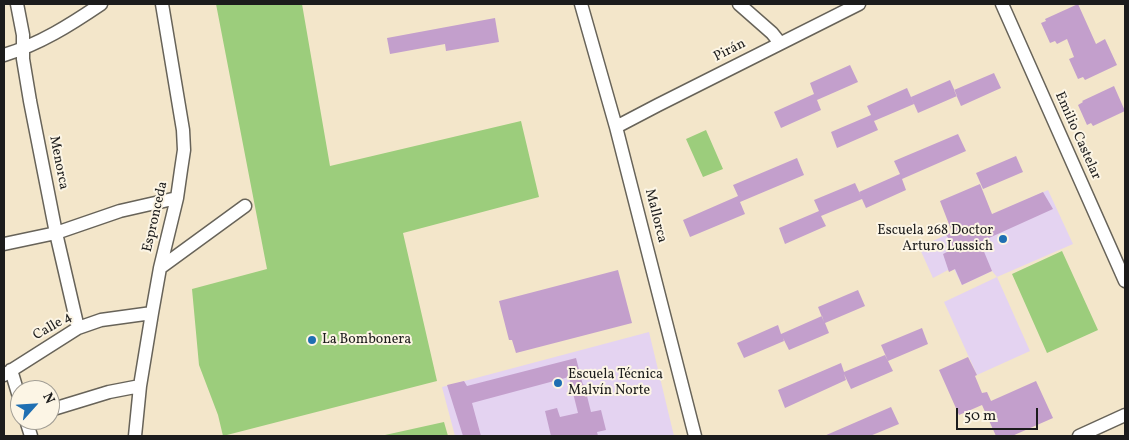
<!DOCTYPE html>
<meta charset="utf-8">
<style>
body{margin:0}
#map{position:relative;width:1129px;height:440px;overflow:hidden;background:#f3e6ca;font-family:Vollkorn,serif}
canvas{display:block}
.frame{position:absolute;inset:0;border:5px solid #1c1c1c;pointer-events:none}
.north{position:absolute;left:10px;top:380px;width:50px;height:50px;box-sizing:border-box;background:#fcf5e5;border:1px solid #a29e95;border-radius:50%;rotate:64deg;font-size:14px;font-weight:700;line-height:20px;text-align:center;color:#1c1c1c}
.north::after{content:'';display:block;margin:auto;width:18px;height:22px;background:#1f6fb2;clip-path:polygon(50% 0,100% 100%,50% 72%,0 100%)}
.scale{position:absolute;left:956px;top:408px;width:82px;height:22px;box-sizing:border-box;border:2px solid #1c1c1c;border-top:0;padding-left:6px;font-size:15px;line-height:18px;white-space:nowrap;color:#1c1c1c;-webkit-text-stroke:4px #fcf5e5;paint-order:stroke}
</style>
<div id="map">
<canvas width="1129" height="440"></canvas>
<div class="frame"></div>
<div class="north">N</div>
<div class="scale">50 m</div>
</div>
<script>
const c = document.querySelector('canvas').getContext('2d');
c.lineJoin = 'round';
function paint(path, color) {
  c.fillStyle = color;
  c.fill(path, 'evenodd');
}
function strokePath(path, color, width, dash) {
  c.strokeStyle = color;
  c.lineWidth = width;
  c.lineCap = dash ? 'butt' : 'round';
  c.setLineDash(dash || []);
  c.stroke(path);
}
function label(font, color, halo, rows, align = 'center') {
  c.font = font + ' Vollkorn,serif';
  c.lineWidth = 4;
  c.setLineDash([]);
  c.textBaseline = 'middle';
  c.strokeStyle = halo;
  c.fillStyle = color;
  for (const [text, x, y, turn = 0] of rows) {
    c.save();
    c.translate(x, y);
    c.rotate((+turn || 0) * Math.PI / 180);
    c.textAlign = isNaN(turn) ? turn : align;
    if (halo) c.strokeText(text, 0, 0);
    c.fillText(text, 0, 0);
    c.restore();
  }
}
const built = new Path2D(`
 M 1048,190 L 1073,244 L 997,277 L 1030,351 L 977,375 L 944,302 L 997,277 L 992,271 L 962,285 L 954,269 L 949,271 L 948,270 L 933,278 L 919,247 Z
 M 649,332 L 674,436 L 455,436 L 442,387 Z`);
const green = new Path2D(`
 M 216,4 L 302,4 L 330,166 L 521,121 L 539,197 L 403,233 L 437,381 L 223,436 L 218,415 L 199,365 L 192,289 L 267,269 Z
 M 706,130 L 723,169 L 703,177 L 686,139 Z
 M 1062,251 L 1098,330 L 1047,353 L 1012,274 Z
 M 444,422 L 448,436 L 385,436 L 385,435 Z`);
const building = new Path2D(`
 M 1078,4 L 1096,44 L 1105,39 L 1117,65 L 1085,80 L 1083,77 L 1078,79 L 1069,59 L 1074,57 L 1067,39 L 1057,44 L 1055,41 L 1050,43 L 1041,23 L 1046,21 L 1045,19 Z
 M 495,18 L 499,42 L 446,51 L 445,44 L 390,54 L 387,38 Z
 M 850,65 L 858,82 L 817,100 L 821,110 L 781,128 L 774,112 L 814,94 L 810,83 Z
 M 994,73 L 1001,88 L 961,106 L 954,90 Z
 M 950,80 L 957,96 L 918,113 L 911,97 Z
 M 1114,86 L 1125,111 L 1093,126 L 1091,123 L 1087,125 L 1078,105 L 1083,102 L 1082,101 Z
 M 907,88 L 914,104 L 874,121 L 878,130 L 837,148 L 831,132 L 871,115 L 867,106 Z
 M 958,134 L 966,151 L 902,179 L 906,190 L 866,208 L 862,199 L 821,216 L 826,226 L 785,244 L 779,228 L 819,211 L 814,200 L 855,183 L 861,196 L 859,192 L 900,174 L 894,161 Z
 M 1016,156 L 1023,172 L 983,189 L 976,173 Z
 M 797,158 L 804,175 L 740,202 L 745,214 L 690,237 L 683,220 L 738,196 L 733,185 Z
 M 980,184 L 992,214 L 1043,192 L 1053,209 L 980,242 L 992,271 L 962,285 L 955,269 L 949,272 L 943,254 L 951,250 L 947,242 L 951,241 L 946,235 L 952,232 L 940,201 Z
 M 618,270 L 632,323 L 516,353 L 512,340 L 509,340 L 499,301 Z
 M 858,290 L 865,306 L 825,323 L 829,333 L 789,350 L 783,338 L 784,341 L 744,358 L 737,343 L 778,325 L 781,334 L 822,316 L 824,322 L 818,307 Z
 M 922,328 L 928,344 L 888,361 L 881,345 Z
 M 885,355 L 893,371 L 851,389 L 844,374 L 846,380 L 785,408 L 778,390 L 841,363 L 844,372 Z
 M 968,357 L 977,375 L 975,376 L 982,393 L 987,392 L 991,401 L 1036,381 L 1053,418 L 1012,436 L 996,436 L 982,405 L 959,415 L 939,370 Z
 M 576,358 L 583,385 L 584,384 L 591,412 L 601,410 L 606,430 L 597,432 L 598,436 L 551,436 L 545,411 L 557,408 L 560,417 L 578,413 L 569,377 L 472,403 L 481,436 L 463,436 L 447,385 L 464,381 L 467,386 Z
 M 891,407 L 899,424 L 870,436 L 824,436 Z`);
const street = new Path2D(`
 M 17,4 L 23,35 L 23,59 L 30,101 L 56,233 L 78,328
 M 581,4 L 616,127 L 695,436
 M 739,4 L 772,33 L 780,43
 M 1002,4 L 1125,281
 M 4,55 C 40,44 70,25 101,4
 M 616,127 L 658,105 L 859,4
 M 4,244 L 56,233 L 120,211 L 177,198
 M 160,268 L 245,206
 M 11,370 L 20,400
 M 4,375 L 78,328 L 101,320 L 152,313
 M 50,410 L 109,392 L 140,386
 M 26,420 L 31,436
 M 135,436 L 140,386 L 152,313 L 160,268 L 177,198 L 181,170 L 184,150 L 183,130 L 162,4
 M 1079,436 L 1125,415`);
const markers = [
 [1003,239,5,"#1f6fb2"],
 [312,340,5,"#1f6fb2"],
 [558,383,5,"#1f6fb2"]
];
const streetNames = [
 ["Pirán",730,51,-27],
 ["Emilio Castelar",1077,136,66],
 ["Menorca",58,163,79],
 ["Mallorca",655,216,76],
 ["Espronceda",156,217,-77],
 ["Calle 4",53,327,-30]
];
const poiNames = [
 ["Escuela 268 Doctor",993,231,"right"],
 ["Arturo Lussich",993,247,"right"],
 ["La Bombonera",322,340],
 ["Escuela Técnica",568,375],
 ["Malvín Norte",568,391]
];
paint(built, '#e4d3f1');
paint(green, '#9ccd7c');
paint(building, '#c39fcc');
strokePath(street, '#676359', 15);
strokePath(street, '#fff', 12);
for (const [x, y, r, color] of markers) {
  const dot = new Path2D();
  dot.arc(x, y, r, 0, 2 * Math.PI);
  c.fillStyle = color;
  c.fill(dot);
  strokePath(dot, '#fcf5e5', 2);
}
label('14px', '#1c1c1c', '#fcf5e5', streetNames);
label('14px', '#1c1c1c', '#fcf5e5', poiNames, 'left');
</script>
